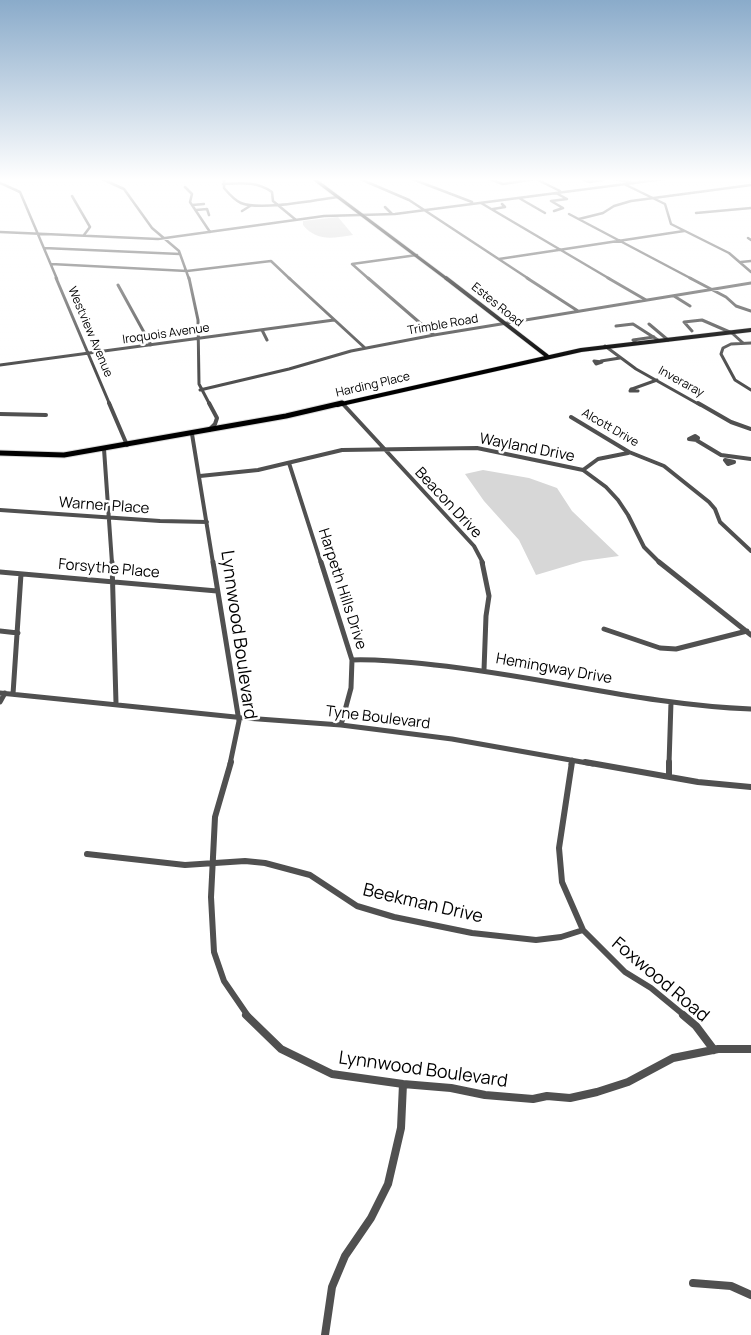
<!DOCTYPE html>
<style>
body{margin:0}
canvas{display:block;background:#fff}
</style>
<canvas width="751" height="1335"></canvas>
<script>
const c = document.querySelector('canvas').getContext('2d');
c.lineJoin = 'round';
function paint(path, color) {
  c.fillStyle = color;
  c.fill(path, 'evenodd');
}
function strokePath(path, color, width, dash) {
  c.strokeStyle = color;
  c.lineWidth = width;
  c.lineCap = dash ? 'butt' : 'round';
  c.setLineDash(dash || []);
  c.stroke(path);
}
function label(font, color, halo, rows, align = 'center') {
  c.font = font + ' Manrope,sans-serif';
  c.lineWidth = 5;
  c.setLineDash([]);
  c.textBaseline = 'middle';
  c.strokeStyle = halo;
  c.fillStyle = color;
  for (const [text, x, y, turn = 0] of rows) {
    c.save();
    c.translate(x, y);
    c.rotate((+turn || 0) * Math.PI / 180);
    c.textAlign = isNaN(turn) ? turn : align;
    if (halo) c.strokeText(text, 0, 0);
    c.fillText(text, 0, 0);
    c.restore();
  }
}
const green = new Path2D(`
 M 338,217 L 353,235 C 333,238 317,242 303,225 L 303,221 Z
 M 483,470 L 529,478 L 557,488 L 572,511 L 619,556 L 583,561 L 536,575 L 519,540 L 484,501 L 465,474 Z`);
const minorFar5 = new Path2D(`
 M 102,179 L 124,189 L 152,228 L 179,251 L 189,279
 M 222,179 L 224,181 L 224,188 C 229,194 234,200 241,203 C 260,211 316,200 338,197
 M 360,179 L 409,200 L 529,279
 M 412,179 L 472,202
 M 489,179 L 503,184 L 536,179
 M 536,179 L 560,191
 M 591,179 L 584,180 L 589,182 L 603,180
 M 614,179 L 630,182
 M 0,183 L 20,192 L 57,279
 M 223,184 C 241,183 257,181 272,192 L 273,201 L 296,220
 M 624,184 L 665,204 L 671,224 L 729,253 L 751,272
 M 185,187 L 192,194 L 190,202 L 210,232
 M 72,196 L 90,227 L 84,235
 M 519,198 L 545,213
 M 481,203 L 610,279
 M 192,205 L 204,204
 M 385,207 L 392,214
 M 493,209 L 505,207 L 502,204
 M 196,210 L 207,209 L 209,215
 M 242,211 L 250,206
 M 554,211 L 563,208 L 551,201 L 567,199 L 556,193
 M 696,213 L 751,208
 M 569,214 L 692,279
 M 579,219 L 603,213 L 614,206 L 631,201 L 751,185
 M 0,232 L 158,239 L 324,216 L 395,214 L 664,179
 M 748,238 L 751,240
 M 44,248 L 180,254
 M 499,259 L 684,231
 M 741,262 L 751,261
 M 51,264 L 187,271 L 271,261 L 290,279
 M 369,279 L 352,264 L 417,255`);
const minorFar4 = new Path2D(`
 M 56,278 L 110,405
 M 189,278 L 198,320 L 199,384 L 210,405
 M 289,278 L 365,348
 M 368,278 L 434,335
 M 527,278 L 578,311
 M 608,278 L 646,300
 M 690,278 L 726,297 L 736,306 L 751,311
 M 118,285 L 151,345
 M 674,296 L 690,306
 M 649,324 L 668,340
 M 616,326 L 633,324 L 658,340
 M 262,330 L 267,340
 M 692,331 L 684,322 L 702,320 L 732,333
 M 732,333 L 743,343
 M 636,343 L 633,340 L 654,337
 M 751,343 L 731,344 L 723,348 L 721,354 L 735,380 L 751,390
 M 605,346 L 636,369 L 700,405
 M 594,361 L 602,362 L 596,364 Z
 M 601,361 L 620,358
 M 0,365 L 334,320
 M 631,389 L 638,391 L 630,391 Z
 M 632,389 L 657,380
 M 200,390 L 289,369 L 351,351 L 434,335 L 751,283
 M 342,403 L 344,405`);
const minorFar3 = new Path2D(`
 M 109,403 L 127,445
 M 342,403 L 474,546 L 483,563
 M 698,403 L 731,422 L 751,429
 M 0,414 L 46,415
 M 571,417 L 629,452 L 664,466 L 709,502 L 715,509 L 720,522 L 751,551
 M 209,430 L 215,424 L 217,418 L 209,403
 M 192,434 L 213,563
 M 695,436 L 698,438 L 697,440 L 689,439 Z
 M 696,440 L 721,455 L 751,459
 M 104,449 L 112,563
 M 725,460 L 734,462 L 728,464 Z
 M 289,463 L 321,563
 M 583,470 L 598,459 L 628,453
 M 200,476 L 258,470 L 342,450 L 477,448 L 583,470 L 606,487 L 618,500 L 628,515 L 644,547 L 660,563
 M 0,510 L 160,521 L 207,522`);
const minorFar2 = new Path2D(`
 M 112,562 L 116,703
 M 213,562 L 239,721 L 230,764
 M 321,562 L 352,660 L 351,688 L 341,725
 M 482,562 L 489,596 L 486,616 L 484,670
 M 659,562 L 751,635
 M 0,572 L 217,591
 M 604,629 L 660,648 L 676,649 L 747,631
 M 0,631 L 18,633
 M 352,660 C 380,659 407,662 435,665 C 541,676 645,705 751,709
 M 0,693 L 245,718 L 341,725 L 452,739 L 593,764
 M 13,694 L 21,574
 M 0,702 L 5,693
 M 571,764 L 572,760
 M 669,764 L 671,702`);
const minorFar1 = new Path2D(`
 M 231,762 L 215,817 L 211,897 L 214,952 L 224,981 L 248,1016
 M 572,762 L 559,848 L 562,882 L 583,930 L 625,972 L 651,988 L 685,1016
 M 585,762 L 698,782 L 751,787
 M 669,776 L 669,762
 M 87,854 L 185,865 L 245,861 L 265,863 L 310,875 L 357,906 L 394,917 L 472,933 L 536,940 L 561,937 L 583,930`);
const minor = new Path2D(`
 M 246,1015 L 281,1049 L 332,1074 L 403,1084 L 451,1088 L 485,1095 L 533,1099 L 547,1096 L 570,1098 L 597,1092 L 628,1082 L 673,1058 L 718,1049 L 751,1049
 M 683,1015 L 696,1026 L 714,1050
 M 693,1283 L 731,1286 L 751,1295
 M 325,1335 L 332,1287 L 345,1256 L 371,1218 L 388,1184 L 401,1128 L 403,1084`);
const majorFar2 = new Path2D(`
 M 314,179 L 447,279`);
const majorFar1 = new Path2D(`
 M 446,278 L 547,356
 M 337,405 L 581,350 L 751,330`);
const major = new Path2D(`
 M 0,453 L 64,455 L 286,416 L 342,403`);
const farStreetnames = [
 ["Estes Road",497,305,39],
 ["Trimble Road",443,325,-10],
 ["Westview Avenue",90,332,67],
 ["Iroquois Avenue",166,334,-8],
 ["Inveraray",681,382,29],
 ["Harding Place",373,385,-13],
 ["Alcott Drive",610,428,30]
];
const streetNames = [
 ["Wayland Drive",527,448,11],
 ["Beacon Drive",448,503,47],
 ["Warner Place",104,506,4],
 ["Forsythe Place",109,569,5],
 ["Harpeth Hills Drive",342,589,72],
 ["Hemingway Drive",554,669,10],
 ["Tyne Boulevard",378,718,7]
];
const nearStreetnames = [
 ["Lynnwood Boulevard",238,635,82],
 ["Beekman Drive",423,904,13],
 ["Foxwood Road",660,980,40],
 ["Lynnwood Boulevard",423,1070,8]
];
paint(green, '#d7d7d7');
strokePath(majorFar2, '#dbdbdb', 4.5);
strokePath(majorFar1, '#dbdbdb', 5);
strokePath(major, '#dbdbdb', 7);
strokePath(minorFar5, '#505050', 2.5);
strokePath(minorFar4, '#505050', 3);
strokePath(minorFar3, '#505050', 4);
strokePath(minorFar2, '#505050', 5);
strokePath(minorFar1, '#505050', 6);
strokePath(minor, '#505050', 8);
strokePath(majorFar2, '#000', 3);
strokePath(majorFar1, '#000', 4);
strokePath(major, '#000', 5);
const sky = c.createLinearGradient(0, 0, 0, 366);
sky.addColorStop(0, '#8aabca');
sky.addColorStop(0.49, '#fff');
sky.addColorStop(1, '#ffffff00');
c.fillStyle = sky;
c.fillRect(0, 0, 751, 366);
label('12px', '#000', '#fff', farStreetnames);
label('15px', '#000', '#fff', streetNames);
label('18px', '#000', '#fff', nearStreetnames);
</script>
